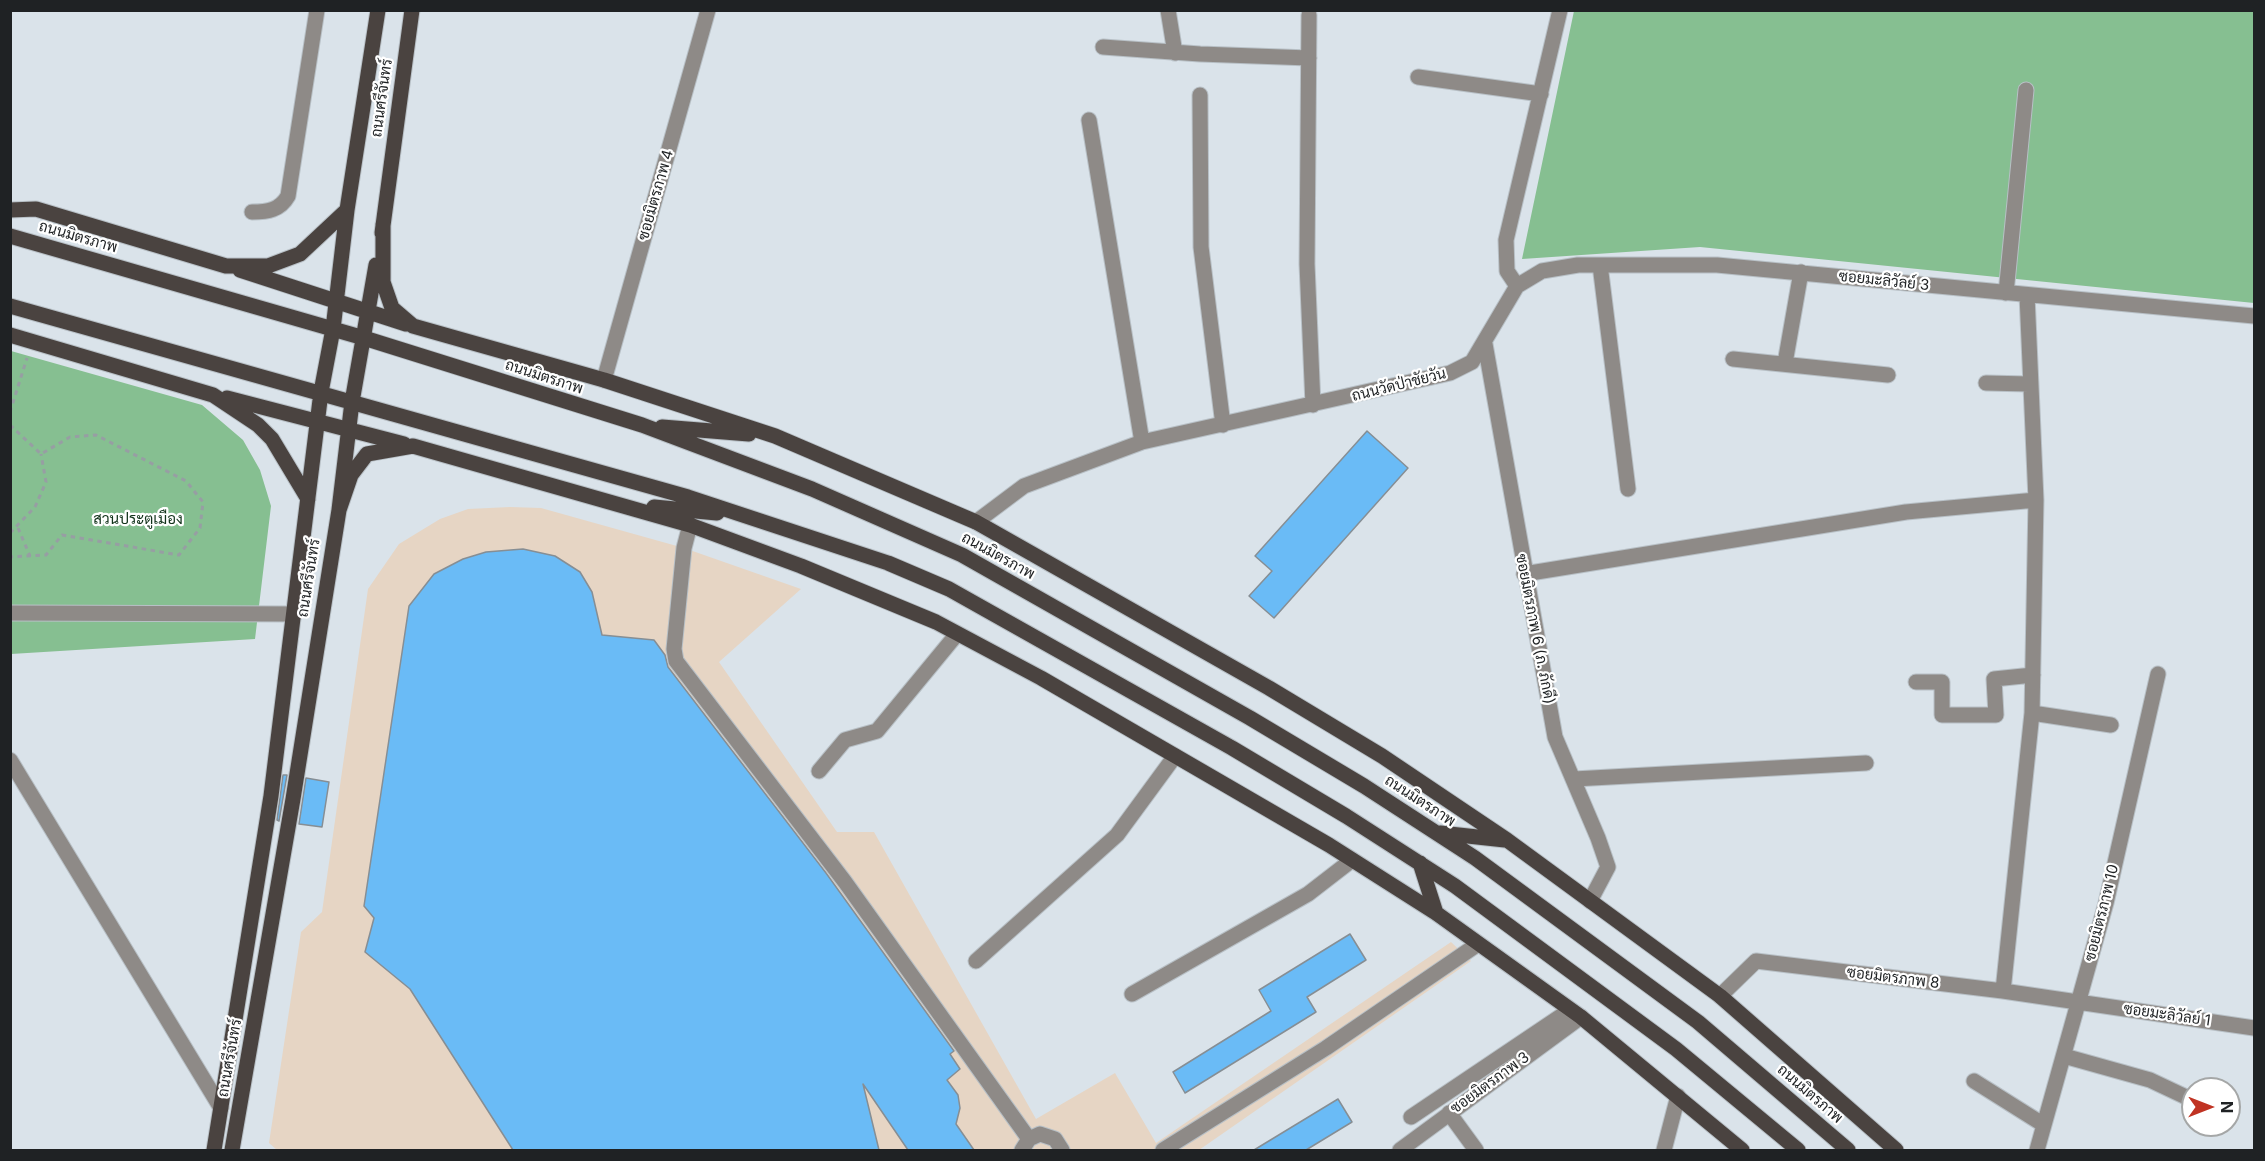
<!DOCTYPE html>
<meta charset="utf-8">
<style>
body{margin:0}
#map{position:relative;width:2265px;height:1161px;overflow:hidden;background:#dae3ea;font-family:Inter,sans-serif}
canvas{display:block}
.frame{position:absolute;inset:0;border:12px solid #1f2224;pointer-events:none}
.north{position:absolute;left:2181px;top:1077px;width:60px;height:60px;box-sizing:border-box;background:#fff;border:2px solid #a5a7a7;border-radius:50%;rotate:90deg;font-size:16px;font-weight:700;line-height:24px;text-align:center;color:#1f2224}
.north::after{content:'';display:block;margin:auto;width:21px;height:27px;background:#c03323;clip-path:polygon(50% 0,100% 100%,50% 72%,0 100%)}
</style>
<div id="map">
<canvas width="2265" height="1161"></canvas>
<div class="frame"></div>
<div class="north">N</div>
</div>
<script>
const c = document.querySelector('canvas').getContext('2d');
c.lineJoin = 'round';
function paint(path, color) {
  c.fillStyle = color;
  c.fill(path, 'evenodd');
}
function strokePath(path, color, width, dash) {
  c.strokeStyle = color;
  c.lineWidth = width;
  c.lineCap = dash ? 'butt' : 'round';
  c.setLineDash(dash || []);
  c.stroke(path);
}
function label(font, color, halo, rows, align = 'center') {
  c.font = font + ' Inter,Sarabun,sans-serif';
  c.lineWidth = 4.5;
  c.setLineDash([]);
  c.textBaseline = 'middle';
  c.strokeStyle = halo;
  c.fillStyle = color;
  for (const [text, x, y, turn = 0] of rows) {
    c.save();
    c.translate(x, y);
    c.rotate((+turn || 0) * Math.PI / 180);
    c.textAlign = isNaN(turn) ? turn : align;
    if (halo) c.strokeText(text, 0, 0);
    c.fillText(text, 0, 0);
    c.restore();
  }
}
const commercial = new Path2D(`
 M 510,507 L 541,508 L 684,548 L 801,589 L 719,662 L 837,832 L 874,832 L 1036,1119 L 1115,1073 L 1156,1143 L 1451,942 L 1471,961 L 1199,1150 L 277,1150 L 269,1143 L 301,932 L 322,912 L 368,589 L 399,544 L 440,519 L 468,509 Z`);
const green = new Path2D(`
 M 1574,11 L 2254,11 L 2254,303 L 1700,247 L 1522,259 Z
 M 11,351 L 202,405 L 243,440 L 260,470 L 271,506 L 255,639 L 11,654 Z`);
const building = new Path2D(`
 M 1367,431 L 1408,468 L 1274,618 L 1249,596 L 1272,571 L 1255,556 Z
 M 523,549 L 555,556 L 580,572 L 592,592 L 602,635 L 654,640 L 665,655 L 668,667 L 826,873 L 954,1051 L 950,1054 L 960,1069 L 947,1080 L 958,1095 L 960,1108 L 956,1124 L 974,1150 L 908,1150 L 863,1084 L 879,1150 L 513,1150 L 410,989 L 365,952 L 374,918 L 364,906 L 409,606 L 434,574 L 463,559 L 486,552 Z
 M 283,775 L 287,775 L 279,821 L 277,820 Z
 M 306,778 L 329,782 L 322,827 L 299,824 Z
 M 1350,934 L 1366,960 L 1307,997 L 1316,1012 L 1185,1093 L 1173,1072 L 1271,1011 L 1259,990 Z
 M 1338,1099 L 1352,1122 L 1306,1150 L 1254,1150 Z`);
const path = new Path2D(`
 M 10,412 L 27,358
 M 10,425 L 41,454 L 70,437 L 96,435 L 186,481 L 203,502 L 200,528 L 179,555 L 62,535 L 46,555 L 10,557
 M 18,528 L 30,556
 M 10,533 L 35,507 L 46,482 L 41,454`);
const minor = new Path2D(`
 M 1168,10 L 1175,53
 M 1309,15 L 1307,264 L 1313,405
 M 1103,47 L 1200,54 L 1309,58
 M 1418,77 L 1541,94
 M 1200,95 L 1201,247 L 1223,425
 M 1089,120 L 1142,442
 M 252,212 C 268,212 280,210 288,196 L 317,10
 M 1600,265 L 1628,489
 M 1517,286 L 1507,271 L 1506,240 L 1560,10
 M 2006,293 L 2026,90
 M 1485,344 L 1555,737 L 1598,838 L 1608,867 L 1590,901
 M 1733,359 L 1888,375
 M 1785,363 L 1801,272
 M 604,380 L 708,10
 M 1986,383 L 2029,384
 M 976,522 L 1024,486 L 1142,442 L 1450,373 L 1472,362 L 1517,286 L 1542,271 L 1578,265 L 1717,265 L 2254,316
 M 690,525 L 684,548 L 674,649 L 676,661 L 845,882 L 1029,1139
 M 1524,574 L 1906,512 L 2036,500
 M 10,613 L 295,614
 M 1916,682 L 1942,682 L 1942,715 L 1996,715 L 1994,679 L 2033,675
 M 2032,713 L 2111,725
 M 10,760 L 221,1108
 M 819,771 L 845,740 L 877,731 L 957,634
 M 1574,779 L 1866,763
 M 976,961 L 1117,835 L 1175,756
 M 2003,991 L 2032,713 L 2036,500 L 2027,295
 M 1132,994 L 1308,894 L 1352,860
 M 1720,996 L 1756,961 L 2003,991 L 2254,1028
 M 2064,1056 L 2150,1080 L 2186,1097
 M 1974,1081 L 2044,1125
 M 1449,1113 L 1476,1150
 M 1411,1117 L 1570,1010
 M 1022,1150 L 1029,1139 L 1040,1134 L 1055,1139 L 1062,1150
 M 1163,1150 L 1326,1048 L 1478,944
 M 1400,1150 L 1581,1017
 M 1664,1150 L 1678,1096
 M 2037,1150 L 2106,903 L 2158,674`);
const major = new Path2D(`
 M 10,210 L 36,209 L 226,266 L 268,266 L 300,254 L 347,210
 M 383,224 L 383,282 L 392,308 L 413,326 L 604,380 L 775,436 L 976,522 L 1269,688 L 1382,756 L 1507,840 L 1720,996 L 1896,1150
 M 382,233 L 412,10
 M 10,236 L 364,338 L 642,425 L 812,489 L 962,555 L 1250,718 L 1364,786 L 1475,858 L 1698,1022 L 1848,1150
 M 240,270 L 406,324
 M 10,306 L 688,497 L 888,563 L 949,589 L 1232,748 L 1346,816 L 1455,886 L 1676,1049 L 1798,1150
 M 10,335 L 213,395 L 258,425 L 272,439 L 308,499
 M 227,398 L 404,444
 M 662,427 L 749,434
 M 654,507 L 717,513
 M 339,510 L 351,475 L 367,454 L 413,446 L 690,525 L 801,566 L 936,622 L 1041,678 L 1329,845 L 1436,913 L 1581,1017 L 1742,1150
 M 1440,833 L 1505,840
 M 1420,863 L 1436,913
 M 214,1150 L 271,796 L 321,392 L 333,329 L 347,210 L 378,10
 M 232,1150 L 293,799 L 339,510 L 352,402 L 376,265`);
const streetNames = [
 ["ถนนศรีจันทร์",382,98,-82],
 ["ซอยมิตรภาพ 4",656,195,-74],
 ["ถนนมิตรภาพ",78,237,16],
 ["ซอยมะลิวัลย์ 3",1884,281,6],
 ["ถนนมิตรภาพ",544,377,18],
 ["ถนนวัดป่าชัยวัน",1399,385,-14],
 ["ถนนมิตรภาพ",998,556,29],
 ["ถนนศรีจันทร์",309,578,-81],
 ["ซอยมิตรภาพ 6 (ภ. ภักดี)",1535,629,79],
 ["ถนนมิตรภาพ",1420,801,33],
 ["ซอยมิตรภาพ 10",2102,913,-76],
 ["ซอยมิตรภาพ 8",1893,978,7],
 ["ซอยมะลิวัลย์ 1",2167,1015,8],
 ["ถนนศรีจันทร์",230,1058,-80],
 ["ซอยมิตรภาพ 3",1490,1083,-36],
 ["ถนนมิตรภาพ",1810,1094,41]
];
const parkNames = [
 ["สวนประตูเมือง",138,519]
];
paint(commercial, '#e6d5c4');
paint(green, '#86bf91');
paint(building, '#6abbf6');
strokePath(building, '#868e94', 1.5);
strokePath(minor, '#b8c0c6', 17);
strokePath(major, '#b8c0c6', 17);
strokePath(path, '#979ea3', 3, [4.5, 4.5]);
strokePath(minor, '#8e8a87', 15);
strokePath(major, '#4a4340', 15);
label('15px', '#1f2224', '#fff', streetNames);
label('15px', '#11321a', '#fff', parkNames);
</script>
